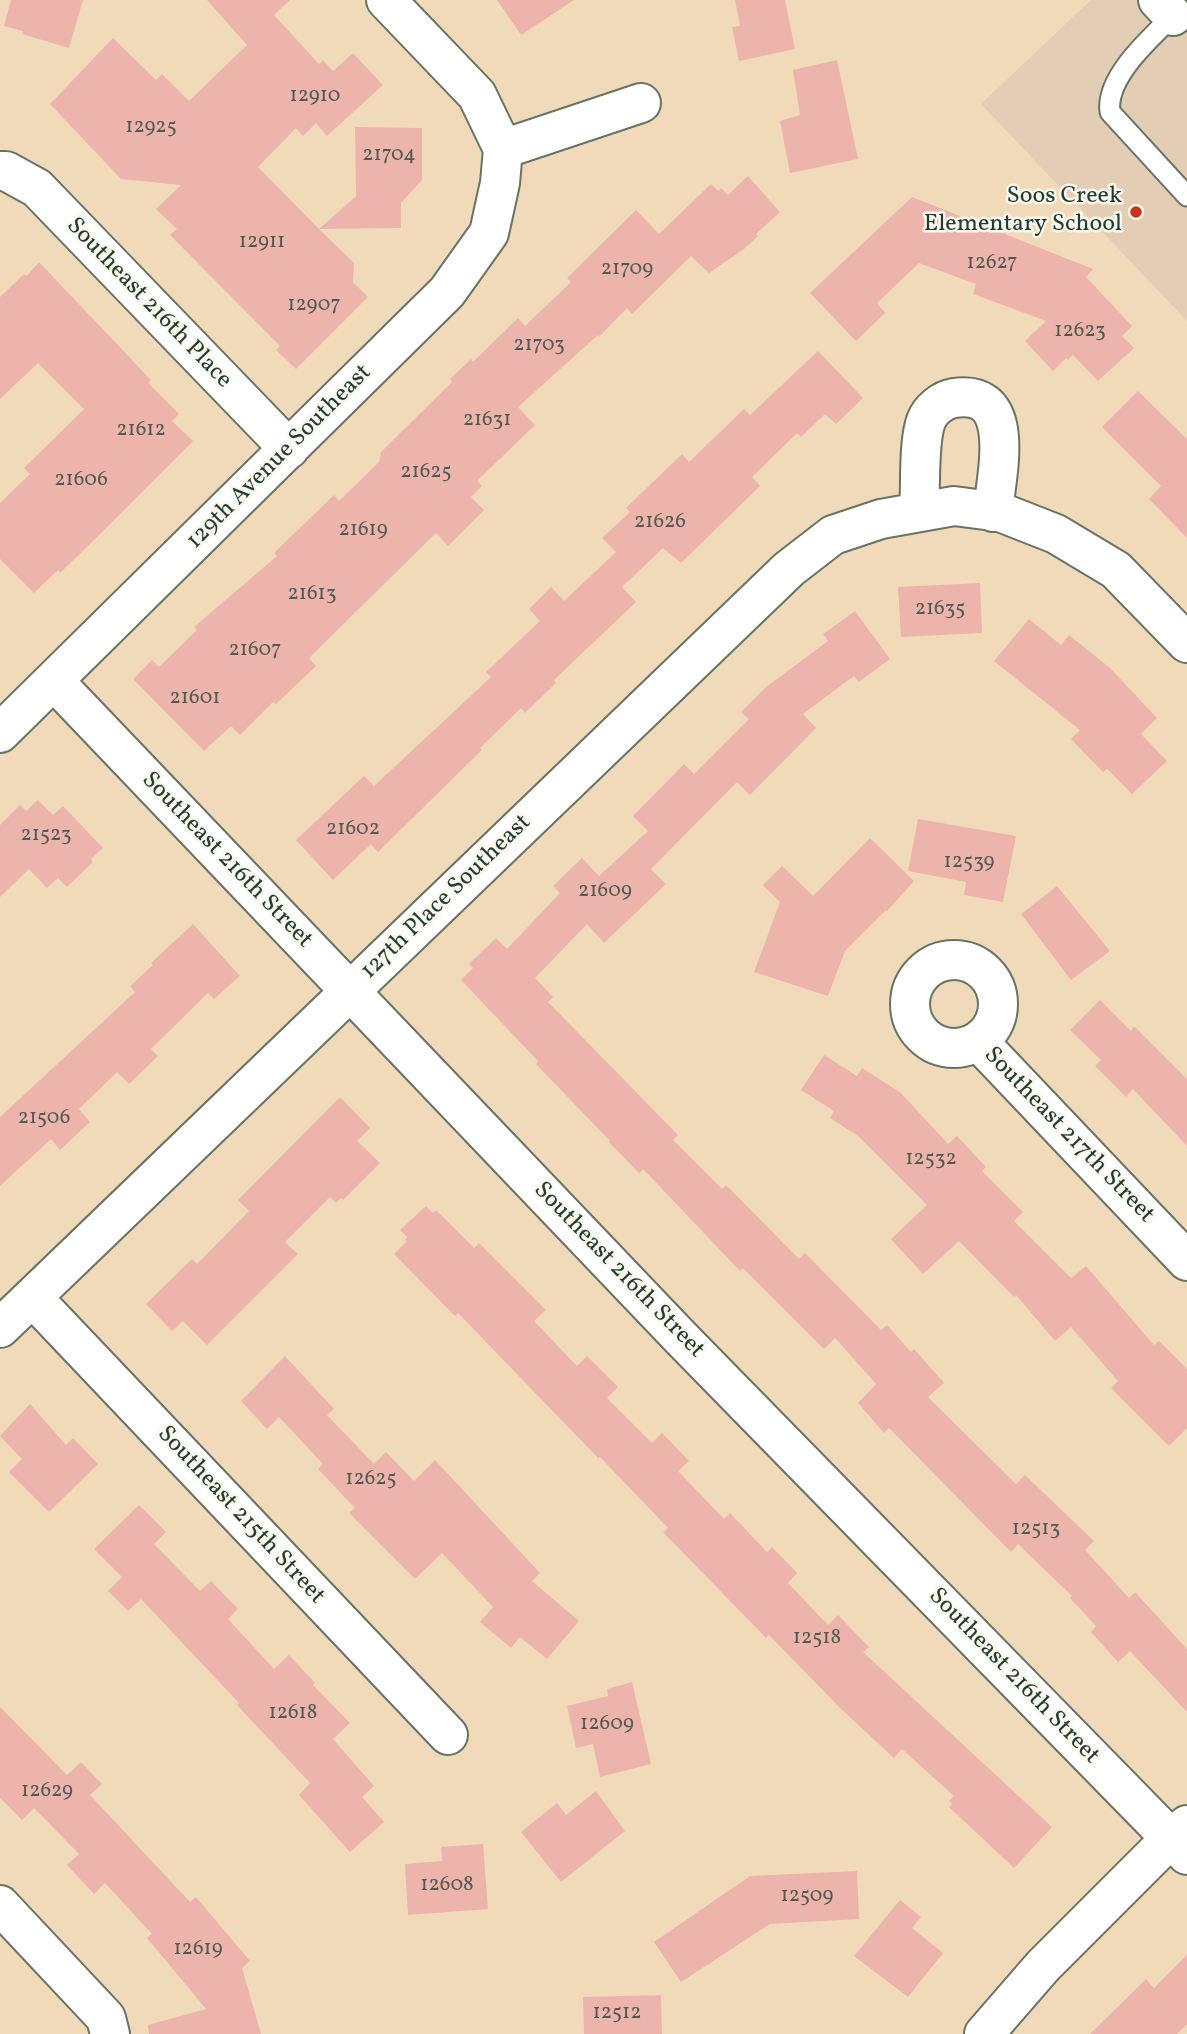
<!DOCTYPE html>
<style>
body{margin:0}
canvas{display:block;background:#f1daba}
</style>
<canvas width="1187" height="2034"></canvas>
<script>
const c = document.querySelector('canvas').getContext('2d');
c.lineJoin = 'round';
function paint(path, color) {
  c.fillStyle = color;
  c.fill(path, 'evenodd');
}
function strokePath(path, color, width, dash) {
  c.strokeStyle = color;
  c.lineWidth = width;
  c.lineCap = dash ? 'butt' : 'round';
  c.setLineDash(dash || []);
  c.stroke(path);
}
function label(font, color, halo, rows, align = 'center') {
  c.font = font + ' Vollkorn,serif';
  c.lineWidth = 5;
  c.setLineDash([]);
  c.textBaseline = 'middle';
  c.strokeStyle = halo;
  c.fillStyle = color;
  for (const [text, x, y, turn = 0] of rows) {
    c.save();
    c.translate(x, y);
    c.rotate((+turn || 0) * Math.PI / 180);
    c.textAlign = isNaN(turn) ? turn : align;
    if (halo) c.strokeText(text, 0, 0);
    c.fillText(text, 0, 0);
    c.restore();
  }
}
const built = new Path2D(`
 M 1091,0 L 1187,0 L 1187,321 L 981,104 Z`);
const building = new Path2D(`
 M 11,0 L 83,0 L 69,48 L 22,34 L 23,31 L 4,26 Z
 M 207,0 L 290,0 L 274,15 L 319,64 L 323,60 L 333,71 L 353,53 L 383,85 L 327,136 L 316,123 L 303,136 L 296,128 L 258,167 L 319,229 L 356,196 L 355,127 L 422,128 L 422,180 L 401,203 L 401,228 L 319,229 L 354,263 L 353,282 L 368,297 L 296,369 L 276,350 L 280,346 L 170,235 L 177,229 L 156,209 L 181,185 L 121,179 L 50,104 L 113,38 L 156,80 L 162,74 L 189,101 L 247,45 Z
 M 497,0 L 574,0 L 521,35 Z
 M 735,0 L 785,0 L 795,49 L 739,61 L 732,27 L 740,26 Z
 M 837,60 L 858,159 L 790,173 L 780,121 L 800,115 L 793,70 Z
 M 748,176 L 780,212 L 756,234 L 758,236 L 744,249 L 709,273 L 691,256 L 632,314 L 627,308 L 599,337 L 598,335 L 518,407 L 535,425 L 477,481 L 482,486 L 471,497 L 484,510 L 448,546 L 436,533 L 309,658 L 316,666 L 276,704 L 273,702 L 240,735 L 231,726 L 204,751 L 133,679 L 152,660 L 159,667 L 197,630 L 194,627 L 277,556 L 274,553 L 334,495 L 339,501 L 379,462 L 381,452 L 452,382 L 450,379 L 471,359 L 473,362 L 518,318 L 525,326 L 571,282 L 567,278 L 636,210 L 659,234 L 711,184 L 719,191 L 721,188 L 728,195 Z
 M 912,197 L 1093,269 L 1086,277 L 1132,326 L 1122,336 L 1134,348 L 1098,381 L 1073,355 L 1068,360 L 1066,358 L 1053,371 L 1025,341 L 1046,321 L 973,294 L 976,284 L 919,263 L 877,303 L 885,313 L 856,341 L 810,293 Z
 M 39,262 L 151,380 L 148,383 L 179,414 L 172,421 L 193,441 L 95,539 L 60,573 L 58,570 L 34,593 L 0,559 L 0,503 L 30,474 L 24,468 L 84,409 L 38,363 L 0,399 L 0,297 L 24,274 L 27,276 Z
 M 818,351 L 863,398 L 836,424 L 825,414 L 801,437 L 797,433 L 752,477 L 760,486 L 681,563 L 663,548 L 622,587 L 636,602 L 554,680 L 556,683 L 525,713 L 521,708 L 480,748 L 482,750 L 378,852 L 371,844 L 333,880 L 296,840 L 364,776 L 374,786 L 491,677 L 486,672 L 540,621 L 529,609 L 551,587 L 564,601 L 616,552 L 602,538 L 630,512 L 626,508 L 682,454 L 689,462 L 744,409 L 750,415 Z
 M 1138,391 L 1187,439 L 1187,538 L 1149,499 L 1161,486 L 1102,427 Z
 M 980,583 L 982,633 L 901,637 L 898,587 Z
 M 855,611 L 890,659 L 859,682 L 854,676 L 803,714 L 816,728 L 750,795 L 737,782 L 651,869 L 666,884 L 604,943 L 587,924 L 535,978 L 553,997 L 548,1002 L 678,1135 L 673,1140 L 722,1189 L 726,1185 L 799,1259 L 805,1253 L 881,1330 L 887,1325 L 911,1352 L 914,1349 L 944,1383 L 928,1397 L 1016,1484 L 1025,1475 L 1094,1541 L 1085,1550 L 1129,1598 L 1135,1592 L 1187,1649 L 1187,1712 L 1130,1651 L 1118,1662 L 1091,1632 L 1096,1626 L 1070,1598 L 1072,1596 L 1018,1544 L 1011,1552 L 889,1428 L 884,1433 L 858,1403 L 876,1384 L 835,1338 L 824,1349 L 743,1268 L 740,1271 L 643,1169 L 639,1173 L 609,1142 L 610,1141 L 536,1064 L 538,1061 L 461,980 L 473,968 L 469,964 L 496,938 L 507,949 L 560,893 L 553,886 L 582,858 L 599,876 L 648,831 L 633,816 L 684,764 L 694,774 L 749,719 L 741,712 L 766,687 L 828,641 L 823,634 Z
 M 1029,619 L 1061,645 L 1069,635 L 1110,668 L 1157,718 L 1141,734 L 1167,761 L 1132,794 L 1107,769 L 1103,772 L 1071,739 L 1080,730 L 994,661 Z
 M 38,800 L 53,815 L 63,806 L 103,848 L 91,859 L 93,862 L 67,887 L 58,878 L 47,888 L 29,869 L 0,897 L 0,825 L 20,805 L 26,811 Z
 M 918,819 L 1016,836 L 1003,902 L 964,895 L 966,882 L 908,871 Z
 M 870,838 L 914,881 L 887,911 L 886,910 L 845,951 L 828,996 L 754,972 L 780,902 L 763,885 L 782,866 L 813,896 Z
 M 1057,886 L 1110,951 L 1071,980 L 1021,914 Z
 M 193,924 L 240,976 L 214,999 L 208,993 L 151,1049 L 158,1056 L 129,1084 L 117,1072 L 79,1109 L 90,1122 L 60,1150 L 51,1139 L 0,1186 L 0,1117 L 135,992 L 130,986 L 153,965 L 151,963 Z
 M 1100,1000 L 1131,1031 L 1134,1026 L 1187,1079 L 1187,1146 L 1133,1089 L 1126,1097 L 1095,1066 L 1101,1060 L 1070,1030 Z
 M 824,1055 L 857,1076 L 862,1068 L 901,1093 L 948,1144 L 957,1136 L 986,1167 L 982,1171 L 1023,1212 L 1014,1221 L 1071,1278 L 1086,1266 L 1154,1345 L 1159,1341 L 1187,1369 L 1187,1428 L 1169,1446 L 1111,1388 L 1118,1381 L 1071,1327 L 1055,1341 L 1016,1295 L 1014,1297 L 959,1241 L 923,1274 L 891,1239 L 927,1205 L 858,1136 L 830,1118 L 834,1111 L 801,1090 Z
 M 340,1097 L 370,1128 L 357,1141 L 380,1163 L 343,1200 L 341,1198 L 336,1203 L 330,1197 L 285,1242 L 298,1254 L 207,1345 L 183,1321 L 172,1331 L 146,1304 L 192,1259 L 197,1264 L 249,1211 L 238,1200 Z
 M 426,1206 L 433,1213 L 436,1210 L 474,1248 L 479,1243 L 546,1310 L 534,1321 L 577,1366 L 587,1356 L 618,1387 L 607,1398 L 652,1443 L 662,1433 L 689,1461 L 678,1471 L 724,1519 L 730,1513 L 767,1552 L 772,1547 L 797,1573 L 788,1583 L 828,1625 L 838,1615 L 869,1647 L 863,1652 L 1052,1827 L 1014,1868 L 949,1807 L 952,1804 L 949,1801 L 954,1796 L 902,1749 L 894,1758 L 841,1709 L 769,1635 L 766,1638 L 663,1532 L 668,1528 L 600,1457 L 598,1458 L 458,1313 L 455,1316 L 394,1254 L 407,1241 L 405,1240 L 407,1237 L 400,1230 Z
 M 285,1356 L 334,1409 L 327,1415 L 374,1464 L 386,1452 L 414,1481 L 435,1460 L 540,1573 L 532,1581 L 579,1621 L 547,1659 L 520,1637 L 511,1648 L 480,1622 L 493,1607 L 442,1553 L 415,1579 L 349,1513 L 355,1508 L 318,1469 L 323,1464 L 279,1417 L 267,1429 L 241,1401 Z
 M 30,1404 L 66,1445 L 73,1438 L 98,1464 L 49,1512 L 9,1472 L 22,1459 L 0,1436 Z
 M 139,1505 L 166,1532 L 154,1544 L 200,1591 L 211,1581 L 238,1609 L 228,1619 L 274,1669 L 289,1655 L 315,1683 L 313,1685 L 350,1723 L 333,1739 L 374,1786 L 362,1797 L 384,1822 L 350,1852 L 299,1795 L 310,1783 L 237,1705 L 239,1703 L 141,1599 L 128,1611 L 108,1591 L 122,1577 L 94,1549 Z
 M 632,1682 L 651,1764 L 600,1777 L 593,1744 L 576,1748 L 567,1706 L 608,1696 L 607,1689 Z
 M 0,1707 L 67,1775 L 81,1762 L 102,1784 L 90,1795 L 190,1902 L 196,1897 L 250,1961 L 242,1968 L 261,2034 L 149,2034 L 148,2025 L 206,2009 L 147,1938 L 152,1934 L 105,1883 L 94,1894 L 67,1865 L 79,1854 L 34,1808 L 22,1820 L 0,1798 Z
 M 596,1791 L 625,1831 L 561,1882 L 521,1832 L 557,1803 L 566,1815 Z
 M 483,1844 L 488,1909 L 408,1915 L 405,1864 L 442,1861 L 441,1847 Z
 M 857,1871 L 859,1919 L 770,1924 L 681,1982 L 654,1942 L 750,1876 Z
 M 900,1900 L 921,1917 L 912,1928 L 943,1953 L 908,1997 L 854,1956 Z
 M 1187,1955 L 1187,2024 L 1177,2034 L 1090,2034 L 1146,1979 L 1154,1988 Z
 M 661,1995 L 662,2034 L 584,2034 L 583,1997 Z`);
const service = new Path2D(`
 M 1178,11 C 1154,35 1105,76 1110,112 L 1187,196`);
const minor = new Path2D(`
 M 386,0 L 477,95 L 503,149
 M 1158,0 L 1173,16
 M 503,149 L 641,103
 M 0,171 L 6,171 L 37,188 L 289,449
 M 919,512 C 921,487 918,443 926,421 C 930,410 942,400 954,398 C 1019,388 996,475 993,512
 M 54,681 L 681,1338 L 1187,1855
 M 0,733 L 447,292 L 489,233 L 500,183 L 503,149
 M910 1004a44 44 0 1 1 88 0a44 44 0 1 1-88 0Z
 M 978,1041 L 1187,1261
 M 32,1297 L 448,1735
 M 0,1328 L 789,569 L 833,535 L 881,519 L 954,506 L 1000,512 L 1056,534 L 1116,570 L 1187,643
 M 0,1905 L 106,2018 L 110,2034
 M 984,2034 L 1043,1966 L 1171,1838 L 1187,1825`);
const markers = [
 [1136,212,7,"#c8321e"]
];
const numberNames = [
 ["12910",315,97],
 ["12925",151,128],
 ["21704",389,156],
 ["12911",262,243],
 ["12627",992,264],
 ["21709",627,270],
 ["12907",314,306],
 ["12623",1080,332],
 ["21703",539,346],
 ["21631",487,421],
 ["21612",141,431],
 ["21625",426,473],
 ["21606",81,481],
 ["21626",660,523],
 ["21619",363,531],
 ["21613",312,595],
 ["21635",940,610],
 ["21607",255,651],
 ["21601",195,699],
 ["21602",353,830],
 ["21523",46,836],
 ["12539",969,863],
 ["21609",605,892],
 ["21506",44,1119],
 ["12532",931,1160],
 ["12625",371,1480],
 ["12513",1036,1530],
 ["12518",817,1639],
 ["12618",293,1714],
 ["12609",607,1725],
 ["12629",47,1792],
 ["12608",447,1886],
 ["12509",807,1897],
 ["12619",198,1950],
 ["12512",617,2014]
];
const poiNames = [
 ["Soos Creek",1122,198],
 ["Elementary School",1122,226]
];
const streetNames = [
 ["Southeast 216th Place",148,304,46],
 ["129th Avenue Southeast",280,458,-45],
 ["Southeast 216th Street",226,861,46],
 ["127th Place Southeast",447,898,-44],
 ["Southeast 217th Street",1068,1136,46],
 ["Southeast 216th Street",618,1271,46],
 ["Southeast 215th Street",240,1516,47],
 ["Southeast 216th Street",1013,1677,46]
];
paint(built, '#e3cdb4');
paint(building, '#edb4ac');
strokePath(service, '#687463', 23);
strokePath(minor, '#687463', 42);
strokePath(service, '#fff', 19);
strokePath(minor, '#fff', 38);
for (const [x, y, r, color] of markers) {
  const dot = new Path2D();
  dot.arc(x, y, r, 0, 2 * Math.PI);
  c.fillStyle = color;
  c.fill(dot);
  strokePath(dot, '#fbf7ec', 2.5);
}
label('21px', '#525b52', null, numberNames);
label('24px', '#1f3d34', '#fbf7ec', poiNames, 'right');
label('24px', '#1f3d34', '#fbf7ec', streetNames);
</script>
